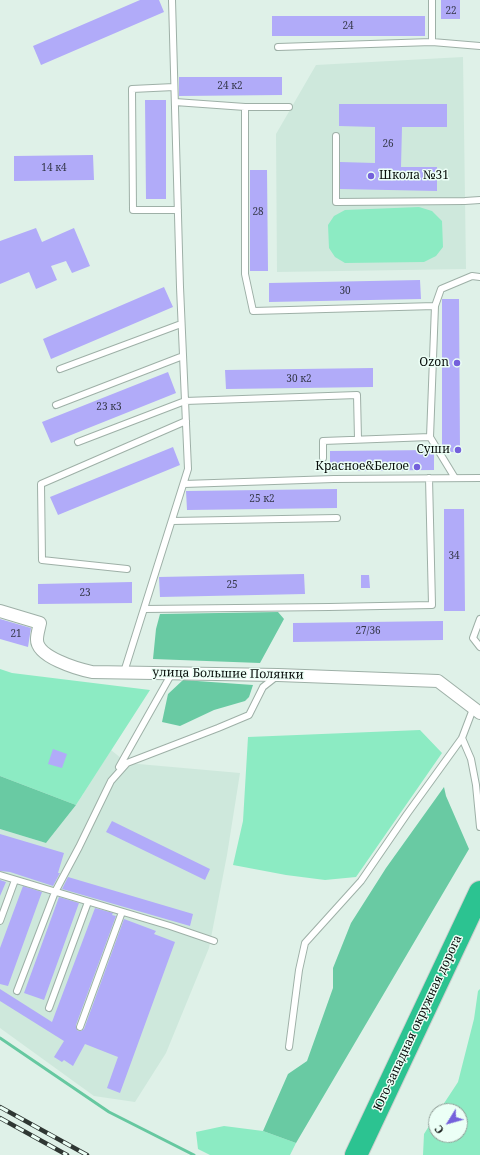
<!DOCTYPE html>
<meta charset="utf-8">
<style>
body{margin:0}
#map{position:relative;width:480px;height:1155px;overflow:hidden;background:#dff1e8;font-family:"Noto Serif",serif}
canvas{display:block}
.north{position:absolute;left:428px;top:1103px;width:40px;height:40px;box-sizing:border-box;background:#ecfff6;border:1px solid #919f98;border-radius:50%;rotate:233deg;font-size:11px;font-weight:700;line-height:16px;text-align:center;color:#090f0c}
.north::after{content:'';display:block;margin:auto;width:14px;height:18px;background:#7460db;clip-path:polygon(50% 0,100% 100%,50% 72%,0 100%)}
</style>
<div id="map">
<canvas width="480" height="1155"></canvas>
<div class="north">С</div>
</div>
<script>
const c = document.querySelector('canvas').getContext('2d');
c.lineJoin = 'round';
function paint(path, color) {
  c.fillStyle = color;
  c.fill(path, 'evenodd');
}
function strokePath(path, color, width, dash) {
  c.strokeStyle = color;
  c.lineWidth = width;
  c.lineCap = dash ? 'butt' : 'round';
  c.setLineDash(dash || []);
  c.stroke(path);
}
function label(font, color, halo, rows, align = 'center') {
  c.font = font + ' "Noto Serif",serif';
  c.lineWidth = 3;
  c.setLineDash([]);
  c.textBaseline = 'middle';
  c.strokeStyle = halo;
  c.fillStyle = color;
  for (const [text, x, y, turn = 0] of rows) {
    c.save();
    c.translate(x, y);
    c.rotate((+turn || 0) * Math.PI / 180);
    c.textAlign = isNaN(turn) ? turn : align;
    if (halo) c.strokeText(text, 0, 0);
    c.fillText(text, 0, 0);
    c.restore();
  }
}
const built = new Path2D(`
 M 463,57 L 466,269 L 277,272 L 276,134 L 316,65 Z
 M 111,750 L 127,763 L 240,773 L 227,855 L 209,948 L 166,1053 L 135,1102 L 94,1096 L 0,1028 L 0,829 L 46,843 L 76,805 Z`);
const green = new Path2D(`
 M 419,207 L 432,211 L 442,221 L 443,247 L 436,256 L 424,262 L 345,263 L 335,257 L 329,248 L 328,225 L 334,216 L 345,210 Z
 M 0,669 L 12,673 L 150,690 L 76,805 L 0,776 Z
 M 420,730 L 442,753 L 356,877 L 325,880 L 286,875 L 233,865 L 243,821 L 248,737 Z
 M 480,989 L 480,1155 L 423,1155 L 424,1134 L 436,1115 L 436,1135 L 460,1135 L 460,1111 L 439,1111 L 458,1082 L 474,1019 L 478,991 Z
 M 224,1126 L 263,1131 L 296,1143 L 290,1155 L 210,1155 L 198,1149 L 196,1132 Z`);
const forest = new Path2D(`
 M 278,612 L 284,619 L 260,663 L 153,659 L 156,629 L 160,614 Z
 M 183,680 L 253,685 L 249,697 L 245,701 L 214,710 L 180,726 L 162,722 L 168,694 Z
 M 0,776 L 76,805 L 46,843 L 0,829 Z
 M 444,787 L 446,796 L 469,849 L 296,1143 L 263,1131 L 288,1074 L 307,1061 L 333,988 L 333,968 L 351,923 L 386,868 Z`);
const stream = new Path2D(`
 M 0,1038 L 109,1112 L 194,1155`);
const building = new Path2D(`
 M 140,0 L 159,0 L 164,12 L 41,65 L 33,46 Z
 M 441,0 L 460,0 L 460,19 L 441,19 Z
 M 272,16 L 425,16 L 425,36 L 272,36 Z
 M 179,77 L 282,77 L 282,95 L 179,96 Z
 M 145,100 L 166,100 L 166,199 L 146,199 Z
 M 339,104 L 447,104 L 447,127 L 402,127 L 401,167 L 437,167 L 437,191 L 340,189 L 340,162 L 375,163 L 375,127 L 339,126 Z
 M 93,155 L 94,180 L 14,181 L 14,156 Z
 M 250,170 L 267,170 L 268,271 L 250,271 Z
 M 36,228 L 42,242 L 74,228 L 90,266 L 72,273 L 66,261 L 51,266 L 57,280 L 36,289 L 29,272 L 0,284 L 0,241 Z
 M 420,280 L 421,299 L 269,302 L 269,283 Z
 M 164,287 L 173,307 L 51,359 L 43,339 Z
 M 442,299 L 459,299 L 460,452 L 444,452 L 442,449 Z
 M 373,368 L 373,387 L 226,389 L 225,370 Z
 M 168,372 L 176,393 L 51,443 L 42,422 Z
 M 173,447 L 180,465 L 58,515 L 50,497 Z
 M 433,450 L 434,452 L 434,470 L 330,471 L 330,451 Z
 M 337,489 L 337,508 L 187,510 L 186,491 Z
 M 444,509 L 464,509 L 465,611 L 444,611 Z
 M 304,574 L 305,594 L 160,597 L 159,577 Z
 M 361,575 L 369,575 L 370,588 L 361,588 Z
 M 132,582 L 132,603 L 38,604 L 38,584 Z
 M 0,619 L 31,628 L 28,647 L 0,639 Z
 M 443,621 L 443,640 L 293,642 L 293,623 Z
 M 53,749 L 67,754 L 62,768 L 48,764 Z
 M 112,821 L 210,869 L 205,880 L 106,832 Z
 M 0,834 L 64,853 L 58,873 L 60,873 L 53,886 L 10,872 L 0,871 Z
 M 68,877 L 193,914 L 190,926 L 62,889 Z
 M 0,880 L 6,882 L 0,896 Z
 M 23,886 L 42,892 L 8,986 L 0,984 L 0,948 Z
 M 59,897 L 79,903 L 44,1000 L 24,993 Z
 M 95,908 L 113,913 L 112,915 L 116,916 L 76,1025 L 76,1028 L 78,1031 L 81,1031 L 84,1029 L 124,919 L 156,931 L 154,934 L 175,942 L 120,1093 L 107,1088 L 118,1057 L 85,1044 L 73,1066 L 64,1060 L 62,1062 L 54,1057 L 64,1041 L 0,1001 L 0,989 L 52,1022 Z`);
const lane = new Path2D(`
 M 432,0 L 432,42 L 480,46
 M 278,47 L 432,42
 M 174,87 L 132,89 L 133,210 L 178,210
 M 175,102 L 245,107
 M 289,107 L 245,107 L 245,274 L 253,311 L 435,306 L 430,437
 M 336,136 L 336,202 L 465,201 L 480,200
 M 435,306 L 441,289 L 472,276 L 480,277
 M 60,369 L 181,324
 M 56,405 L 183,356
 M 78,442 L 185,401 L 357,395 L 358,439
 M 323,458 L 323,441 L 430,437 L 455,478
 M 184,484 L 334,479 L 480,478
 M 172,521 L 337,518
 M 127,569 L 42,560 L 41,484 L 186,421
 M 144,609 L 329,607 L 432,605 L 429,478
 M 480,619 L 473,638 L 480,647
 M 124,672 L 188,469 L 180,287 L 172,0
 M 462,738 L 471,759 L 476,785 L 480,827
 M 119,767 L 172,673
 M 0,875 L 170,926 L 214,941
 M 0,921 L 15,880
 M 17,991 L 55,892 L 79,847 L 111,781 L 127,763 L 218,728 L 249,715 L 263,687 L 277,676
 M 49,1008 L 88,902
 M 80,1027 L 122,912
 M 289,1047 L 299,970 L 305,943 L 361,881 L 407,814 L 462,738 L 473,709`);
const street = new Path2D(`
 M 0,611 L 40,623 C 39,628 37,634 37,639 C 36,657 78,669 92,672 L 278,675 L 438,681 L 480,713`);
const highway = new Path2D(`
 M 356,1155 L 480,892`);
const rail = new Path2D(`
 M 0,1107 L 87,1155
 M 0,1118 L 67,1155`);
const markers = [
 [371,176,4,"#7460db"],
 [457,363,4,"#7460db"],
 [458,450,4,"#7460db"],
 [417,467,4,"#7460db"]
];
const numberNames = [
 ["22",451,11],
 ["24",348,26],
 ["24 к2",230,86],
 ["26",388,144],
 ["14 к4",54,168],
 ["28",258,212],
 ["30",345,291],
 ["30 к2",299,379],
 ["23 к3",109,407],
 ["25 к2",262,499],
 ["34",454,556],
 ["25",232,585],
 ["23",85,593],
 ["27/36",368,631],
 ["21",16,634]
];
const poiNames = [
 ["Школа №31",379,176,"left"],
 ["Ozon",449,363],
 ["Суши",450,450],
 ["Красное&Белое",409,467]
];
const streetNames = [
 ["улица Большие Полянки",228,674,1],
 ["Юго-западная окружная дорога",418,1023,-65]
];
paint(built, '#cee8dc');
paint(green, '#8cebc3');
paint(forest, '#69caa3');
strokePath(stream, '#66c8a0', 3);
paint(building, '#b1abf9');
strokePath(lane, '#9eb0a7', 8);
strokePath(street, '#9eb0a7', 14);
strokePath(highway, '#cecfce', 24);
strokePath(lane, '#fff', 6);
strokePath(street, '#fff', 12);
strokePath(highway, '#2cc391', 22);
strokePath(rail, '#2f3733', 4.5);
strokePath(rail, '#ecfff6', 3, [9]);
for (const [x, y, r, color] of markers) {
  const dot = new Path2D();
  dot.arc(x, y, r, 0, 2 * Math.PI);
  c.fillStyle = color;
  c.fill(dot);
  strokePath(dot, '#ecfff6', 1.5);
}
label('10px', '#333647', null, numberNames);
label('12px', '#090f0c', '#ecfff6', poiNames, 'right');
label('12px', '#090f0c', '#ecfff6', streetNames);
</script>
